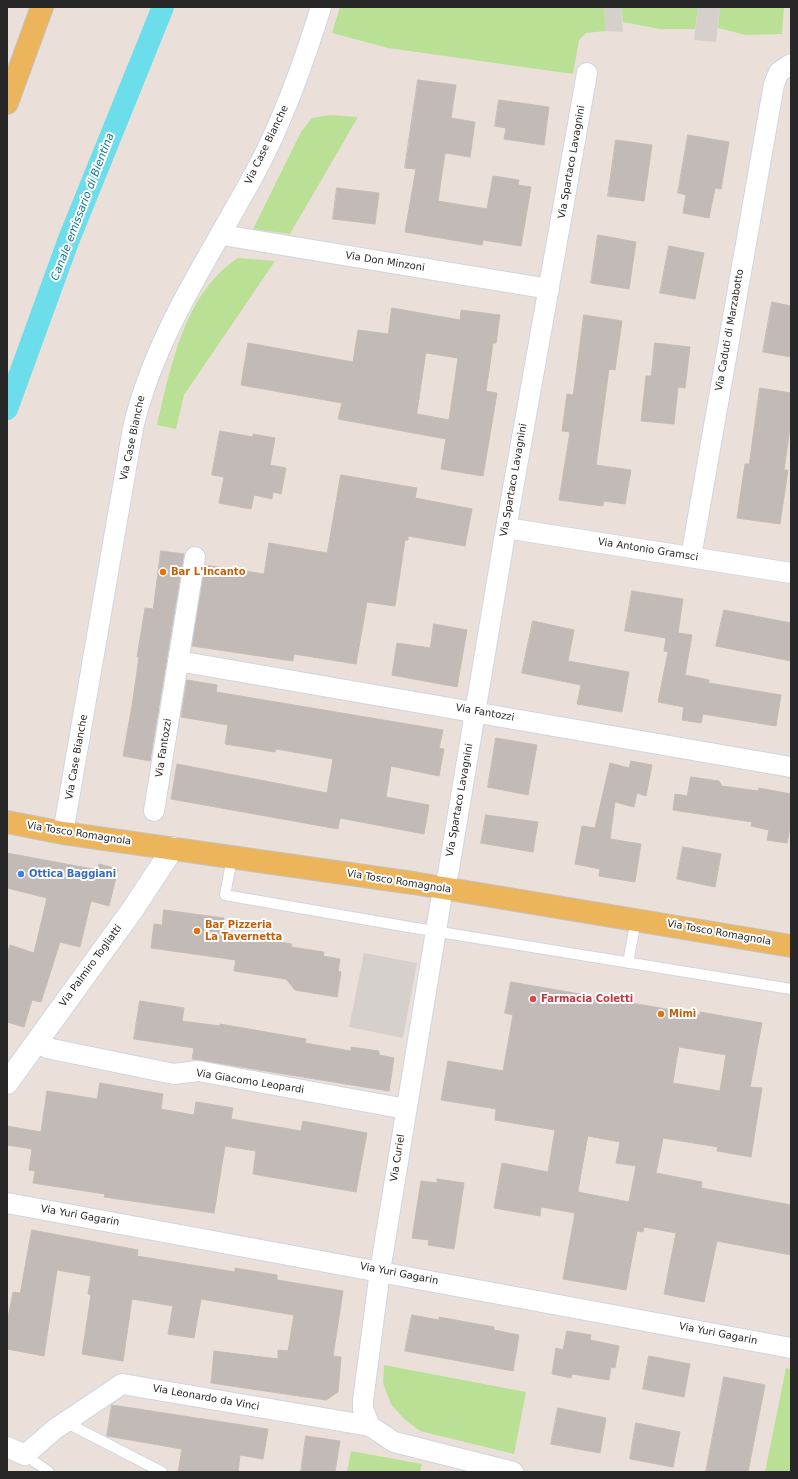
<!DOCTYPE html>
<meta charset="utf-8">
<style>
body{margin:0}
#map{position:relative;width:798px;height:1479px;overflow:hidden;background:#eae0d9;font-family:"DejaVu Sans",sans-serif}
canvas{display:block}
.frame{position:absolute;inset:0;border:8px solid #272727;pointer-events:none}
</style>
<div id="map">
<canvas width="798" height="1479"></canvas>
<div class="frame"></div>
</div>
<script>
const c = document.querySelector('canvas').getContext('2d');
c.lineJoin = 'round';
function paint(path, color) {
  c.fillStyle = color;
  c.fill(path, 'evenodd');
}
function strokePath(path, color, width, dash) {
  c.strokeStyle = color;
  c.lineWidth = width;
  c.lineCap = dash ? 'butt' : 'round';
  c.setLineDash(dash || []);
  c.stroke(path);
}
function label(font, color, halo, rows, align = 'center') {
  c.font = font + ' "DejaVu Sans",sans-serif';
  c.lineWidth = 4;
  c.setLineDash([]);
  c.textBaseline = 'middle';
  c.strokeStyle = halo;
  c.fillStyle = color;
  for (const [text, x, y, turn = 0] of rows) {
    c.save();
    c.translate(x, y);
    c.rotate((+turn || 0) * Math.PI / 180);
    c.textAlign = isNaN(turn) ? turn : align;
    if (halo) c.strokeText(text, 0, 0);
    c.fillText(text, 0, 0);
    c.restore();
  }
}
const green = new Path2D(`
 M 340,7 L 604,7 L 606,31 L 586,33 L 579,40 L 573,74 L 388,48 L 332,33 Z
 M 621,7 L 698,7 L 695,29 L 660,29 L 623,22 Z
 M 720,7 L 784,7 L 782,34 L 746,35 L 718,28 Z
 M 330,115 L 358,117 L 290,234 L 253,229 L 301,132 L 312,118 Z
 M 238,258 L 275,261 L 184,395 L 176,429 L 157,425 C 171,367 184,293 238,258 Z
 M 384,1365 L 526,1392 L 514,1454 L 420,1431 L 404,1419 L 391,1404 L 383,1383 Z
 M 786,1368 L 791,1369 L 791,1472 L 765,1472 Z
 M 351,1451 L 422,1464 L 420,1472 L 347,1472 Z`);
const plaza = new Path2D(`
 M 604,7 L 621,7 L 623,32 L 606,31 Z
 M 698,7 L 720,7 L 716,42 L 694,40 Z
 M 364,953 L 417,963 L 403,1038 L 349,1027 Z`);
const canal = new Path2D(`
 M 7,409 L 69,239 L 163,7`);
const building = new Path2D(`
 M 418,80 L 456,85 L 451,118 L 475,122 L 470,157 L 445,153 L 438,201 L 487,209 L 493,176 L 519,180 L 518,185 L 531,187 L 521,246 L 483,240 L 482,245 L 405,232 L 416,169 L 405,168 Z
 M 499,100 L 549,107 L 544,145 L 504,139 L 506,128 L 495,126 Z
 M 688,135 L 729,142 L 721,189 L 715,188 L 709,218 L 683,213 L 686,195 L 678,193 Z
 M 616,140 L 652,145 L 644,201 L 608,196 Z
 M 337,188 L 379,193 L 375,224 L 333,219 Z
 M 598,235 L 636,242 L 629,289 L 591,283 Z
 M 669,246 L 704,253 L 695,299 L 660,293 Z
 M 772,302 L 791,306 L 791,357 L 763,352 Z
 M 392,308 L 460,320 L 461,310 L 500,315 L 496,343 L 493,343 L 486,391 L 497,393 L 483,476 L 441,469 L 446,439 L 338,419 L 342,403 L 241,385 L 248,343 L 353,362 L 358,330 L 388,334 ZM 426,353 L 458,358 L 449,420 L 417,414 Z
 M 584,315 L 622,321 L 615,370 L 609,369 L 596,465 L 631,470 L 625,504 L 604,501 L 603,506 L 559,500 L 570,432 L 562,431 L 567,394 L 573,395 Z
 M 655,343 L 690,347 L 685,388 L 678,387 L 674,424 L 641,421 L 646,376 L 651,376 Z
 M 760,388 L 791,393 L 791,421 L 784,470 L 788,470 L 780,524 L 737,518 L 745,464 L 749,464 Z
 M 220,431 L 253,437 L 253,434 L 275,438 L 270,465 L 286,468 L 281,494 L 273,492 L 272,499 L 254,495 L 251,509 L 219,503 L 224,477 L 212,475 Z
 M 341,475 L 417,488 L 415,498 L 472,509 L 465,546 L 408,536 L 408,540 L 405,540 L 395,606 L 367,602 L 356,664 L 294,654 L 293,661 L 192,646 L 205,565 L 264,574 L 269,543 L 327,553 Z
 M 161,551 L 184,554 L 150,761 L 123,756 L 132,706 L 139,657 L 137,657 L 145,608 L 153,609 Z
 M 632,591 L 683,599 L 678,633 L 692,635 L 685,675 L 709,680 L 709,683 L 781,695 L 776,726 L 703,714 L 701,723 L 682,720 L 684,707 L 658,702 L 668,652 L 664,651 L 666,638 L 625,631 Z
 M 724,610 L 791,623 L 791,661 L 716,646 Z
 M 533,621 L 574,630 L 568,661 L 629,672 L 622,712 L 577,704 L 581,685 L 522,673 Z
 M 434,624 L 467,630 L 457,687 L 392,675 L 397,643 L 430,648 Z
 M 187,680 L 217,685 L 216,692 L 443,730 L 439,748 L 444,749 L 439,776 L 391,766 L 386,797 L 429,805 L 424,834 L 340,818 L 338,829 L 171,799 L 177,764 L 327,793 L 333,759 L 276,749 L 275,752 L 225,744 L 228,725 L 181,717 Z
 M 496,738 L 537,745 L 528,795 L 488,787 Z
 M 631,761 L 652,765 L 646,796 L 637,793 L 634,807 L 615,802 L 610,839 L 641,844 L 635,882 L 599,876 L 600,869 L 575,864 L 582,826 L 595,828 L 610,763 L 629,768 Z
 M 691,777 L 719,781 L 722,786 L 758,791 L 759,788 L 791,794 L 791,823 L 787,843 L 767,840 L 769,830 L 751,826 L 752,822 L 673,810 L 675,794 L 687,796 Z
 M 486,815 L 538,822 L 533,852 L 481,843 Z
 M 683,847 L 721,854 L 715,887 L 677,879 Z
 M 7,853 L 98,870 L 99,864 L 118,869 L 109,906 L 91,901 L 80,947 L 60,942 L 41,1002 L 32,1000 L 24,1027 L 7,1022 L 7,955 L 10,945 L 34,953 L 47,898 L 7,888 Z
 M 164,910 L 224,918 L 222,933 L 292,944 L 291,947 L 324,952 L 323,956 L 340,959 L 338,971 L 341,972 L 337,997 L 295,990 L 286,979 L 234,971 L 236,960 L 151,948 L 154,924 L 162,925 Z
 M 511,982 L 700,1015 L 700,1012 L 762,1023 L 750,1087 L 762,1088 L 751,1157 L 717,1151 L 718,1147 L 663,1138 L 656,1173 L 702,1182 L 701,1188 L 791,1205 L 791,1255 L 717,1241 L 704,1302 L 664,1294 L 676,1233 L 644,1227 L 643,1232 L 637,1231 L 626,1290 L 563,1279 L 575,1213 L 541,1207 L 540,1216 L 494,1208 L 502,1163 L 548,1172 L 555,1130 L 495,1120 L 496,1109 L 441,1100 L 448,1061 L 503,1071 L 513,1015 L 505,1013 ZM 679,1047 L 726,1055 L 720,1091 L 673,1083 ZM 588,1136 L 620,1142 L 616,1163 L 636,1166 L 629,1202 L 578,1192 Z
 M 140,1001 L 184,1008 L 182,1021 L 220,1026 L 220,1024 L 306,1039 L 305,1043 L 351,1051 L 351,1047 L 379,1051 L 379,1055 L 394,1058 L 389,1091 L 192,1059 L 194,1048 L 134,1039 Z
 M 100,1083 L 163,1094 L 161,1109 L 194,1115 L 196,1102 L 233,1108 L 231,1119 L 301,1131 L 303,1121 L 367,1133 L 356,1192 L 253,1174 L 256,1151 L 225,1146 L 214,1213 L 104,1197 L 105,1194 L 33,1183 L 35,1171 L 29,1170 L 32,1149 L 7,1145 L 7,1126 L 41,1132 L 47,1091 L 97,1099 Z
 M 437,1179 L 464,1183 L 454,1249 L 428,1245 L 429,1240 L 412,1238 L 421,1181 L 437,1183 Z
 M 32,1230 L 138,1250 L 137,1256 L 235,1272 L 235,1268 L 277,1275 L 277,1280 L 343,1291 L 333,1356 L 341,1357 L 338,1392 L 326,1400 L 211,1383 L 214,1351 L 278,1359 L 278,1350 L 288,1351 L 294,1315 L 201,1299 L 194,1338 L 168,1334 L 173,1306 L 132,1299 L 123,1361 L 82,1354 L 91,1295 L 88,1294 L 91,1276 L 57,1270 L 44,1356 L 7,1349 L 7,1323 L 13,1292 L 20,1293 Z
 M 412,1315 L 439,1320 L 439,1317 L 494,1327 L 494,1330 L 519,1335 L 513,1371 L 405,1351 Z
 M 567,1331 L 591,1335 L 590,1340 L 619,1346 L 615,1368 L 611,1367 L 609,1380 L 572,1374 L 571,1378 L 552,1374 L 556,1348 L 563,1350 Z
 M 649,1356 L 690,1364 L 684,1397 L 643,1389 Z
 M 724,1377 L 765,1385 L 748,1472 L 706,1472 Z
 M 112,1405 L 268,1429 L 263,1459 L 240,1455 L 238,1472 L 178,1472 L 182,1449 L 107,1436 Z
 M 558,1408 L 606,1418 L 600,1453 L 551,1444 Z
 M 636,1423 L 680,1432 L 673,1467 L 630,1459 Z
 M 306,1436 L 340,1441 L 335,1472 L 301,1472 Z`);
const lane = new Path2D(`
 M 232,858 L 225,895 L 409,927 L 791,989
 M 628,963 L 636,919
 M 67,1423 L 162,1472
 M 25,1455 L 49,1472`);
const street = new Path2D(`
 M 222,235 L 549,289
 M 506,528 L 791,573
 M 691,557 L 774,84 L 779,72 L 791,64
 M 178,661 L 791,767
 M 154,811 L 195,557
 M 63,833 L 133,428 C 156,331 212,254 258,167 C 285,116 304,62 321,7
 M 47,1048 L 174,1074 L 198,1071 L 406,1109
 M 7,1203 L 791,1348
 M 7,1447 L 25,1455 L 55,1429 L 122,1384 L 370,1426
 M 513,1472 L 394,1442 L 370,1426 L 363,1409 L 363,1401 L 380,1271 L 443,888 L 448,874 L 506,528 L 587,73`);
const secondary = new Path2D(`
 M 7,1083 L 133,909 L 173,848`);
const primary = new Path2D(`
 M 7,103 L 42,7
 M 7,822 L 63,833 L 413,883 L 791,946`);
const markers = [
 [163,572,4,"#e8710a"],
 [21,874,4,"#3f7fe0"],
 [197,931,4,"#e8710a"],
 [533,999,4,"#e0444e"],
 [661,1014,4,"#e8710a"]
];
const streetNames = [
 ["Via Case Bianche",267,145,-64],
 ["Via Spartaco Lavagnini",572,162,-80],
 ["Via Don Minzoni",385,262,9],
 ["Via Caduti di Marzabotto",730,330,-80],
 ["Via Case Bianche",133,438,-78],
 ["Via Spartaco Lavagnini",514,480,-80],
 ["Via Antonio Gramsci",648,550,9],
 ["Via Fantozzi",485,713,10],
 ["Via Fantozzi",164,748,-81],
 ["Via Case Bianche",77,757,-80],
 ["Via Spartaco Lavagnini",460,800,-80],
 ["Via Tosco Romagnola",79,834,9],
 ["Via Tosco Romagnola",399,882,9],
 ["Via Tosco Romagnola",719,933,10],
 ["Via Palmiro Togliatti",91,966,-54],
 ["Via Giacomo Leopardi",250,1082,9],
 ["Via Curiel",398,1158,-81],
 ["Via Yuri Gagarin",80,1216,10],
 ["Via Yuri Gagarin",399,1274,11],
 ["Via Yuri Gagarin",718,1334,11],
 ["Via Leonardo da Vinci",206,1398,10]
];
const foodNames = [
 ["Bar L'Incanto",171,572],
 ["Bar Pizzeria",205,925],
 ["La Tavernetta",205,937],
 ["Mimì",669,1014]
];
const shopNames = [
 ["Ottica Baggiani",29,874]
];
const healthNames = [
 ["Farmacia Coletti",541,999]
];
const waterNames = [
 ["Canale emissario di Bientina",83,207,-69]
];
paint(green, '#bae096');
paint(plaza, '#d6d0cc');
strokePath(canal, '#6cddeb', 22);
paint(building, '#c2bab6');
strokePath(building, '#c5bcb3', 1);
strokePath(lane, '#ced5e1', 12);
strokePath(street, '#ced5e1', 22);
strokePath(secondary, '#ced5e1', 24);
strokePath(primary, '#c3c3c3', 24);
strokePath(lane, '#fff', 10);
strokePath(street, '#fff', 20);
strokePath(secondary, '#fff', 22);
strokePath(primary, '#edb55b', 22);
for (const [x, y, r, color] of markers) {
  const dot = new Path2D();
  dot.arc(x, y, r, 0, 2 * Math.PI);
  c.fillStyle = color;
  c.fill(dot);
  strokePath(dot, '#fff', 1.5);
}
label('10px', '#272727', '#fff', streetNames);
label('bold 10px', '#c56008', '#fff', foodNames, 'left');
label('bold 10px', '#366cbe', '#fff', shopNames, 'left');
label('bold 10px', '#be3a42', '#fff', healthNames, 'left');
label('italic 11px', '#0f7a93', '#fff', waterNames);
</script>
